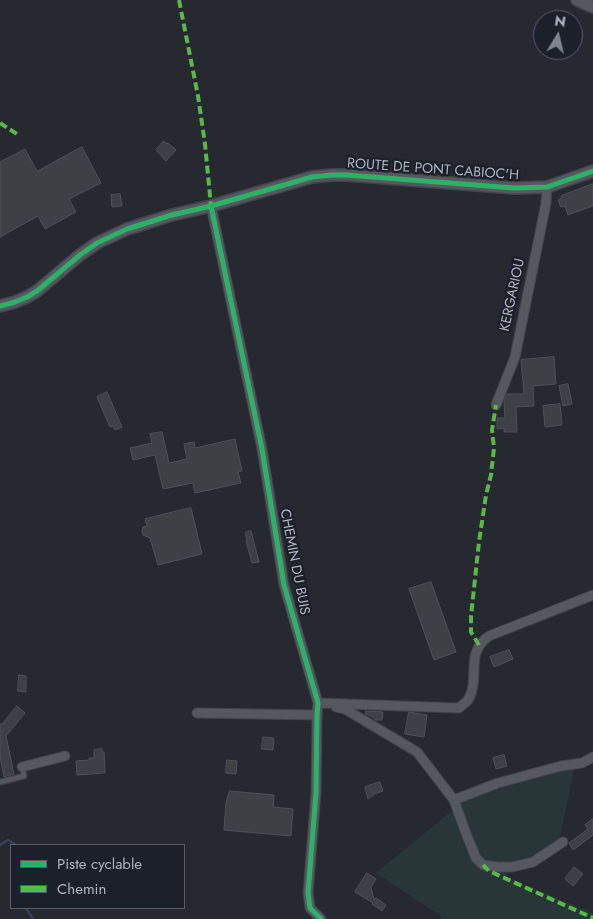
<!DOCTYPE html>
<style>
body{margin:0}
#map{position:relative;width:593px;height:919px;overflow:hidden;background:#262930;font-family:Jost,sans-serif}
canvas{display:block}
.legend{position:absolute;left:10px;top:844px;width:175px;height:65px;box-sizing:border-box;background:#1b202a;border:1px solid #575c67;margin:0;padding:6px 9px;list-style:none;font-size:15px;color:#b0b5c2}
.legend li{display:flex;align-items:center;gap:10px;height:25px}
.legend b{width:25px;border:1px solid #575c67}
.north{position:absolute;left:533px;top:10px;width:50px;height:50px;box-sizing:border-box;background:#1b202a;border:1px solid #575c67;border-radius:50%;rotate:9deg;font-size:14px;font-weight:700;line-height:20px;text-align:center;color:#b0b5c2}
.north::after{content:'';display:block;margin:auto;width:18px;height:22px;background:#80848f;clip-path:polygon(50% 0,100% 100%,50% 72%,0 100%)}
</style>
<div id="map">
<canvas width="593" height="919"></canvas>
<ul class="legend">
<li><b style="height:6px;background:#2db169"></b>Piste cyclable</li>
<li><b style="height:6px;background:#58b947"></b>Chemin</li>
</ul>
<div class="north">N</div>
</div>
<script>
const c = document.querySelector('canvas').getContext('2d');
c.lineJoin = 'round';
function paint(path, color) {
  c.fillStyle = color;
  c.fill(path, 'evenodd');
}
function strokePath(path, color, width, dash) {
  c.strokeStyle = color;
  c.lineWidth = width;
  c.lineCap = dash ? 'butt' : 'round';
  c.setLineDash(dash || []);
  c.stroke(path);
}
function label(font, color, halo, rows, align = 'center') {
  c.font = font + ' Jost,sans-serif';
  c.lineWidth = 4.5;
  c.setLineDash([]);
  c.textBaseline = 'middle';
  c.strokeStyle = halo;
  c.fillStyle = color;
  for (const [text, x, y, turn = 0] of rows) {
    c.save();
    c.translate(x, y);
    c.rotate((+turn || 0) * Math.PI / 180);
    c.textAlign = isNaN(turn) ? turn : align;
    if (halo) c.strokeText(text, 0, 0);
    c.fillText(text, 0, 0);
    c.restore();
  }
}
const green = new Path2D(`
 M 576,761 L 559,841 L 504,876 L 593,913 L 593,919 L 442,919 L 442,917 L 376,873 L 482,786 Z`);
const stream = new Path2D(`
 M 0,845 L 8,840 L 16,845
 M 26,908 L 33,919`);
const building = new Path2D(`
 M 164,141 L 167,144 L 168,143 L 176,150 L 166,161 L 156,150 Z
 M 82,147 L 101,183 L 69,199 L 76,212 L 45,229 L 38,216 L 0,237 L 0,162 L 25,149 L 37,171 Z
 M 593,184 L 593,206 L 568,215 L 565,206 L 561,207 L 558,200 L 562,198 L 561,196 Z
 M 120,194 L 122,206 L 112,207 L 111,195 Z
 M 554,357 L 556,384 L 533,386 L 534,406 L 516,407 L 517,432 L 504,432 L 504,428 L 497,429 L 497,418 L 505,418 L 504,401 L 507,394 L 524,394 L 521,360 Z
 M 568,384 L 572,404 L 563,406 L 559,386 Z
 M 107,392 L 122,427 L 115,430 L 113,426 L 110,427 L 97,397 Z
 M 560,404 L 562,425 L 545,427 L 543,406 Z
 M 162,432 L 169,463 L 187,459 L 184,444 L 194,442 L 195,448 L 235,439 L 242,471 L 238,472 L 241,483 L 195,493 L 193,483 L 163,489 L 155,455 L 133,460 L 130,448 L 152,443 L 150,434 Z
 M 191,508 L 202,554 L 158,565 L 150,538 L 143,535 L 142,530 L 143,527 L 147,526 L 145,519 Z
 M 251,531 L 259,562 L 252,563 L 246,541 L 247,540 L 245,533 Z
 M 431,582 L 456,652 L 434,660 L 409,589 Z
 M 509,650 L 513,659 L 494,667 L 490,657 Z
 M 19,675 L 26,676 L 26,692 L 18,691 Z
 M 17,706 L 25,713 L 6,736 L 14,774 L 4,777 L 0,757 L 0,724 L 2,724 Z
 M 366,711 L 383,712 L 382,720 L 375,720 L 373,717 L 366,714 Z
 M 409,712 L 427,715 L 424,737 L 405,734 Z
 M 263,737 L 274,738 L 273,750 L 262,749 Z
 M 102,749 L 102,752 L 104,752 L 105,773 L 77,775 L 76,761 L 89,760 L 89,758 L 94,758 L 94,750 Z
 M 504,755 L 507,766 L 496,769 L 493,758 Z
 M 227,760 L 237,761 L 236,774 L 226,773 Z
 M 380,782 L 383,791 L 374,794 L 374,795 L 368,799 L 365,787 Z
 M 230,791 L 274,795 L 273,807 L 293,809 L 291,836 L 224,830 L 226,802 Z
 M 593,819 L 593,835 L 573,850 L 569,843 L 588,829 L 585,825 Z
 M 574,867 L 583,874 L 573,886 L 565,879 Z
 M 367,873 L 376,879 L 371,887 L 374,900 L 376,898 L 386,905 L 382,911 L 372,904 L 373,903 L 355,892 Z`);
const service = new Path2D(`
 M 0,782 L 24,776 L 22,766`);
const minor = new Path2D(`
 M 211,206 L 262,449 L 284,585 L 318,703 L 317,715 L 316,793 L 308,893 L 310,908 L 321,919
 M 496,405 L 515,357 L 546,203 L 547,187
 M 318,703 L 459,708 C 462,705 466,703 468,700 C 481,679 464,653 489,636 L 593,595
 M 336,707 L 345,709 L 417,752 L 454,800 L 467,836 L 476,858 L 483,865 L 499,867 L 512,867 L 533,862 L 563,842
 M 197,713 L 317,715
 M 22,767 L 65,756
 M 454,800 L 498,783 L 561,766 L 582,763 L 593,757`);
const tertiary = new Path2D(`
 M 577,0 L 593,7
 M 0,306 L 15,302 L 27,297 L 37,291 L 80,255 L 97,243 L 127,229 L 172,215 L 211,206 L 312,177 L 331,175 L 347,175 L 514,188 L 547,187 L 593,171`);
const quiet = new Path2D(`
 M 179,0 L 198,96 L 205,144 L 211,206
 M 0,123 L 20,136
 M 479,645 L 471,632 L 471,616 L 479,542 L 486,495 L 491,475 L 494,448 L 492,430 L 496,405
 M 483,865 L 489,871 L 593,918`);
const cycleway = new Path2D(`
 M 211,206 L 262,449 L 284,585 L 318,703 L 317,715 L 316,793 L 308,893 L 310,908 L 321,919
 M 0,306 L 15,302 L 27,297 L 37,291 L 80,255 L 97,243 L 127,229 L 172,215 L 211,206 L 312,177 L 331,175 L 347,175 L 514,188 L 547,187 L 593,171`);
const streetNames = [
 ["ROUTE DE PONT CABIOC'H",433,170,4],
 ["KERGARIOU",513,295,-78],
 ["CHEMIN DU BUIS",294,562,79]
];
paint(green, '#283638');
strokePath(stream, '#374258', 2.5);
paint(building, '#3d4045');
strokePath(building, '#4e5158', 1);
strokePath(service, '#42444a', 7);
strokePath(minor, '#42444a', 11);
strokePath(tertiary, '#42444a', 14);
strokePath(service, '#55585f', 4.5);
strokePath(minor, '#55585f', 9);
strokePath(tertiary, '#55585f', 11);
strokePath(quiet, '#58b947', 4, [8, 4]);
strokePath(cycleway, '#2db169', 5);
label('14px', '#b0b5c2', '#1b202a', streetNames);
</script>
